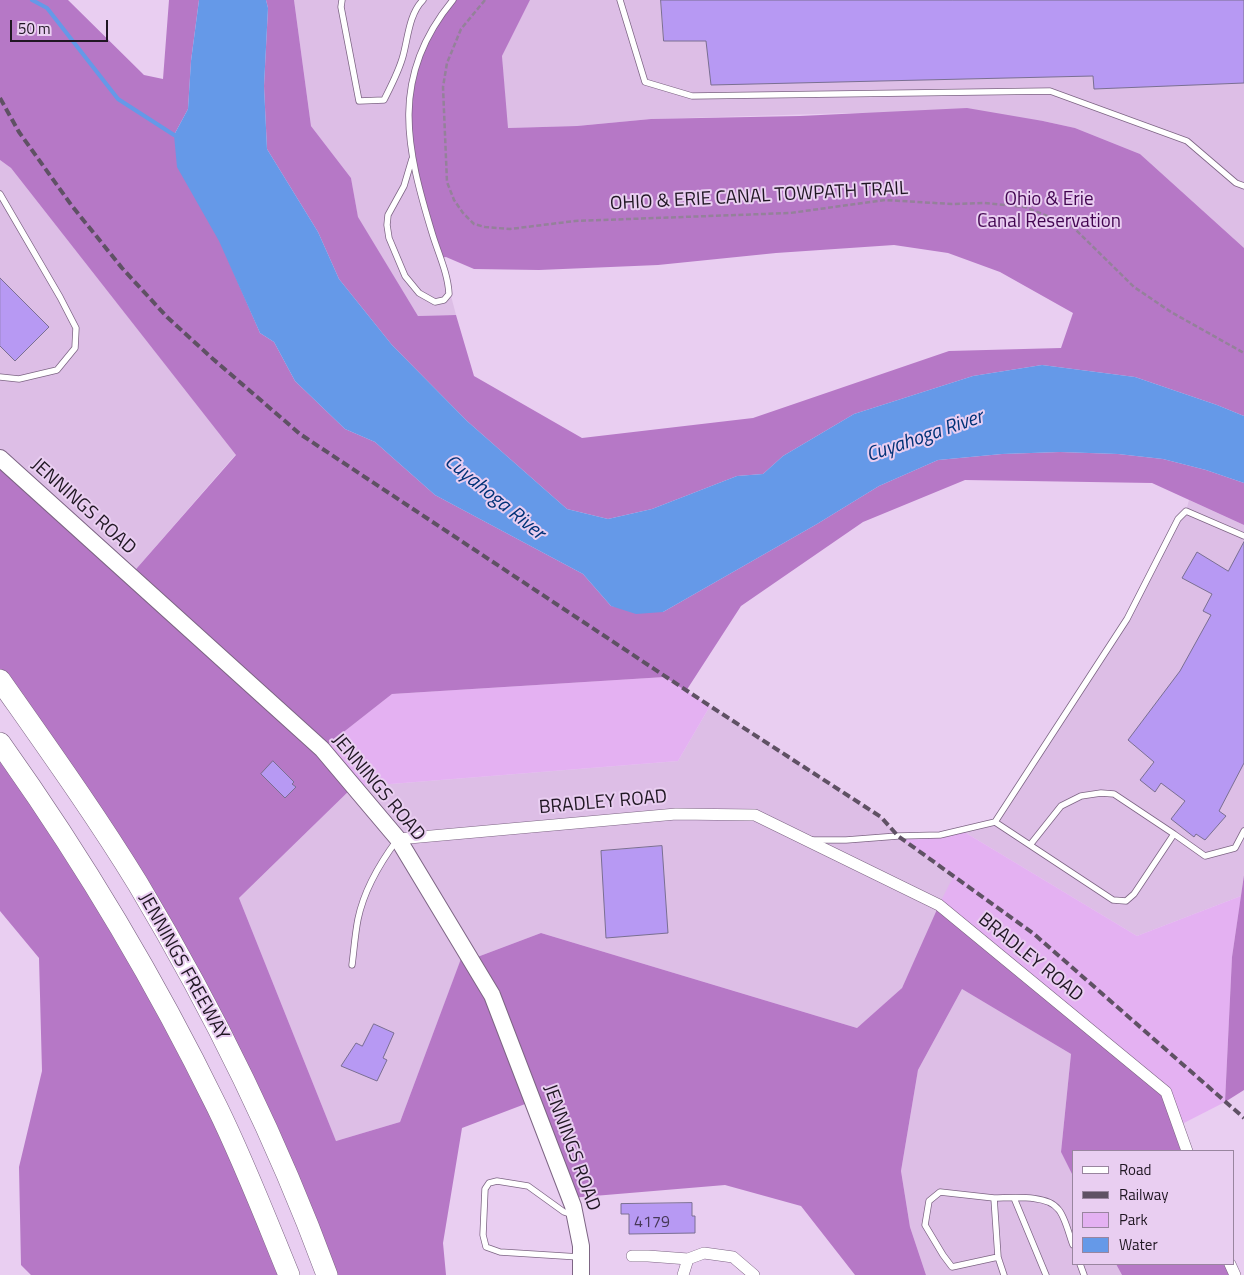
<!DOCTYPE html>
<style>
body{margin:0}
#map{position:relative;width:1244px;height:1275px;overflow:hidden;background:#e9cef1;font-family:"Titillium Web",sans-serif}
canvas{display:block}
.legend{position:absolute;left:1072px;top:1150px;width:162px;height:115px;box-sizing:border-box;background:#e9cef1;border:1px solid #99859f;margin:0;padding:6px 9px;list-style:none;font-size:15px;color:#201723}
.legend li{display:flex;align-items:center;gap:10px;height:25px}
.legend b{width:25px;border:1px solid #99859f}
.scale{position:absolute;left:10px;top:20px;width:98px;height:22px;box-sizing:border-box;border:2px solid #201723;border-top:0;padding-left:6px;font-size:15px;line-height:18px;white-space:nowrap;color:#201723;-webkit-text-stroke:4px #e9cef1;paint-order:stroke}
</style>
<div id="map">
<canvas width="1244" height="1275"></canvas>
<ul class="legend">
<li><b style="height:6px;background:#fff"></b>Road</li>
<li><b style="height:6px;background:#5f5164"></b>Railway</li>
<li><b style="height:14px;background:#e4b1f2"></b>Park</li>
<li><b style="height:14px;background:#6599e8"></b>Water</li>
</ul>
<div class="scale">50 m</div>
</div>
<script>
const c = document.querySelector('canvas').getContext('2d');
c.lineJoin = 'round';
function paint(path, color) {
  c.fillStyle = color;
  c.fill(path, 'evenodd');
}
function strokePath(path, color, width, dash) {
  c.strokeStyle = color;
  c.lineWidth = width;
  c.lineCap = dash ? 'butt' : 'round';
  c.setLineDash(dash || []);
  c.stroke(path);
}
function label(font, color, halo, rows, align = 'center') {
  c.font = font + ' "Titillium Web",sans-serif';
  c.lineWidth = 4;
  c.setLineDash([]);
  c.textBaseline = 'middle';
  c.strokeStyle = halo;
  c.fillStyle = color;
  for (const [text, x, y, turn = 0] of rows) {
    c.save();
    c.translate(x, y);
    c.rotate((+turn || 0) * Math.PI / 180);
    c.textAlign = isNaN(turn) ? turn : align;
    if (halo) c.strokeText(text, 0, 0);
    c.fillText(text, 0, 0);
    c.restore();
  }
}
const built = new Path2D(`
 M 294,0 L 453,0 L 415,71 L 445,273 L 456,315 L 418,316 L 358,218 L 351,178 L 311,126 Z
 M 530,0 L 1244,0 L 1244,275 L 1140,154 L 1075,128 L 1043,121 L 850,113 L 651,119 L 577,126 L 507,128 L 502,56 Z
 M 0,160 L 11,168 L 236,454 L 130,576 L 0,458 Z
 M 1189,500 L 1244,525 L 1244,874 L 1241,896 L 1137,936 L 961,830 L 995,822 L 1122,626 L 1178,519 L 1186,511 Z
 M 710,706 L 881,817 L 898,836 L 955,875 L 902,988 L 857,1028 L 541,933 L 472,959 L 465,949 L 400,1122 L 336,1141 L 239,898 L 353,787 L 678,761 Z
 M 962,989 L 1071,1054 L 1061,1152 L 1073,1176 L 1073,1264 L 1116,1264 L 1122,1275 L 926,1275 L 910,1227 L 901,1171 L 918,1070 Z`);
const green = new Path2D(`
 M 665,677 L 710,706 L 678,761 L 353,787 L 322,749 L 392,694 Z
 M 961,830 L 1137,936 L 1241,896 L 1232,957 L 1225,1102 L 1178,1126 L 939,905 L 954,875 L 898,836 L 940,835 Z`);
const forest = new Path2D(`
 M 0,0 L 68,0 L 144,75 L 163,79 L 169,0 L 199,0 L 191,61 L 188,109 L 174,135 L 260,333 L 274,342 L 295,381 L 345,429 L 375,442 L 435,495 L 583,574 L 611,606 L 663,612 L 817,524 L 879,486 L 938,460 L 1002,454 L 1060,452 L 1118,454 L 1163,459 L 1206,470 L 1244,483 L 1244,525 L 1152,483 L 965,480 L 863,522 L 741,606 L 686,691 L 665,677 L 392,694 L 322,749 L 353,787 L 239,898 L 336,1141 L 400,1122 L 465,948 L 472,959 L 541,933 L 857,1028 L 902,988 L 939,905 L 1166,1092 L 1187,1151 L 1073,1151 L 1073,1176 L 1061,1152 L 1071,1054 L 962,989 L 918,1070 L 901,1171 L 910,1227 L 926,1275 L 855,1275 L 801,1206 L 725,1185 L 570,1198 L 533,1101 L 462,1128 L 443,1243 L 446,1275 L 327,1275 L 216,1023 L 0,680 L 0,458 L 130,576 L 236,455 L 11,168 L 0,160 Z
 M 266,0 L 294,0 L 311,126 L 351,178 L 358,217 L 418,316 L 456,315 L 474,376 L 582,438 L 753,418 L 949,351 L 1061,348 L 1073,313 L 1000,272 L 948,253 L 894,245 L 776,253 L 658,265 L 539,270 L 474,269 L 446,257 L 440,258 L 412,159 L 409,95 L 424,46 L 453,0 L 530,0 L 502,56 L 508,128 L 577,126 L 651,119 L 800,116 L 967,108 L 1043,121 L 1075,128 L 1140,154 L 1244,248 L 1244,416 L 1217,405 L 1135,377 L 1042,365 L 973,376 L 854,414 L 783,456 L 763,474 L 737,476 L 652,509 L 608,519 L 567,509 L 467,421 L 392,345 L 339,279 L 318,232 L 267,149 L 264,86 L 268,8 Z
 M 0,743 L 132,945 L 289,1275 L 31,1275 L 21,1265 L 19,1167 L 42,1071 L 39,958 L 0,911 Z
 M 1244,875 L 1244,1090 L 1225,1102 L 1232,957 Z
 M 1116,1264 L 1230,1264 L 1235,1275 L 1122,1275 Z`);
const water = new Path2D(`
 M 199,0 L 266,0 L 268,8 L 264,86 L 267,149 L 318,232 L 339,279 L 392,345 L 467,421 L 567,509 L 608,519 L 652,509 L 737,476 L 763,474 L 783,456 L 854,414 L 973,376 L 1042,365 L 1135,377 L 1217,405 L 1244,416 L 1244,483 L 1206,470 L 1163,459 L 1118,454 L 1060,452 L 1002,454 L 938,460 L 879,486 L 817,524 L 663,612 L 636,614 L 611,606 L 583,574 L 435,495 L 375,442 L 345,429 L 295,381 L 274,342 L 260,333 L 219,241 L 177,167 L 174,135 L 188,109 L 191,61 Z`);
const stream = new Path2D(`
 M 32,0 L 47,8 L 118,99 L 174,135 L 178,136`);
const building = new Path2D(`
 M 661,0 L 1244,0 L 1244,83 L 1094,89 L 1093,76 L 711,85 L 706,41 L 664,41 Z
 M 0,278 L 49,327 L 15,361 L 0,346 Z
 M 1244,542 L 1244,763 L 1219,811 L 1226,816 L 1205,840 L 1196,834 L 1194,837 L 1171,819 L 1185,801 L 1161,783 L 1155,792 L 1140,780 L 1154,762 L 1128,740 L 1180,671 L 1211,615 L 1203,611 L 1212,594 L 1182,578 L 1197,552 L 1228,571 Z
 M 273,761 L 294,782 L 292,784 L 296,787 L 285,798 L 261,774 Z
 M 662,846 L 668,933 L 606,938 L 601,851 Z
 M 374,1024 L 394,1033 L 383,1058 L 387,1060 L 377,1081 L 341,1066 L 356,1043 L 362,1046 Z
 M 692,1203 L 692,1216 L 695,1216 L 695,1233 L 629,1234 L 629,1214 L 621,1214 L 621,1204 Z`);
const path = new Path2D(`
 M 485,0 L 461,29 L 447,63 L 443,87 L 447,182 L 454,200 L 463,213 L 474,224 L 485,227 L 510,229 L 575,221 L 790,213 L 885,200 L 952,204 L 984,203 L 1025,207 L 1072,226 L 1134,287 L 1171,312 L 1244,353`);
const lane = new Path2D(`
 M 342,0 L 341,7 L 359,101 L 384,100 C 391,86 399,71 403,56 C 408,38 409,14 423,0
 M 620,0 L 645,82 L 692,96 L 1050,91 L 1187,141 L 1236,183 L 1244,186
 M 412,159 L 404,186 L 388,215 L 387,225 L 389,238 L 405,276 L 419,293 L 435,302 L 444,300 L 449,294 C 448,274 439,255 433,236 C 406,148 389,77 453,0
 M 0,194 L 60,297 L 76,328 L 75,348 L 57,370 L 19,379 L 0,377
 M 995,822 L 1113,900 L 1126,901 L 1134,894 L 1174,834 L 1205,856 L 1235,848 L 1244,831
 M 812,840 L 846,840 L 898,836 L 940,835 L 995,822 L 1127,619 L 1178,519 L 1186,511 L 1244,536
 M 1030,845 L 1061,806 L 1081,796 L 1101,793 L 1114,794 L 1174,834
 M 352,965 C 354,950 355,934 358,919 C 364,890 380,863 397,840
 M 994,1198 C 1011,1198 1047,1194 1058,1209 C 1065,1216 1069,1235 1073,1245
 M 1014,1198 L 1046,1275
 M 573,1215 L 564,1212 L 528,1186 L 497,1181 L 489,1183 L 485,1189 L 483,1235 L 486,1247 L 500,1252 L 579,1257
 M 998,1257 L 952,1267 L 943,1255 L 925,1225 L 929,1201 L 940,1192 L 994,1198 L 998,1257 L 1004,1275
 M 1080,1264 L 1084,1275`);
const street = new Path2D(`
 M 398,839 L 676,814 L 755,815 L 939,905 L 1166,1092 L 1187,1151
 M 632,1256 L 648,1256 L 688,1259 L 704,1253 L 733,1257 L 754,1275
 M 1230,1264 L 1235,1275
 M 683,1275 L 688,1259`);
const secondary = new Path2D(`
 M 0,458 L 322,749 L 398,839 L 492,995 L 573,1206 L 581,1246 L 581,1275`);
const highway = new Path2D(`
 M 0,680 C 47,747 95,814 138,884 C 212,1008 277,1139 327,1275
 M 0,743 C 82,858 155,980 217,1107 C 244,1162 266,1219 289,1275`);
const rail = new Path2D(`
 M 0,98 L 19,132 L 72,206 L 122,268 L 167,317 L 213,359 L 300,434 L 710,706 L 881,817 L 898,836 L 1034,934 L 1244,1118`);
const numberNames = [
 ["4179",652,1223]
];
const streetNames = [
 ["OHIO & ERIE CANAL TOWPATH TRAIL",759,197,-3],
 ["JENNINGS ROAD",83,507,42],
 ["JENNINGS ROAD",378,788,50],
 ["BRADLEY ROAD",603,803,-5],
 ["BRADLEY ROAD",1030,958,39],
 ["JENNINGS FREEWAY",183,967,61],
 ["JENNINGS ROAD",571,1148,70]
];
const parkNames = [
 ["Ohio & Erie",1049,200],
 ["Canal Reservation",1049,222]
];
const waterNames = [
 ["Cuyahoga River",925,437,-19],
 ["Cuyahoga River",494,498,39]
];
paint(built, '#ddbee6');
paint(green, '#e4b1f2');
paint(forest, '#b678c6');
paint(water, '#6599e8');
strokePath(stream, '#6599e8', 4);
paint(building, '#b799f3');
strokePath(building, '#7a6f92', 1);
strokePath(lane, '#7d6584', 7);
strokePath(street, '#7d6584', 12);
strokePath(secondary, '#7d6584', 18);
strokePath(highway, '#7d6584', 22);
strokePath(path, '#94819a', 2.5, [5, 2.5]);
strokePath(lane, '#fff', 5.5);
strokePath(street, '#fff', 11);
strokePath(secondary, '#fff', 16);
strokePath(highway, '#fff', 21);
strokePath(rail, '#5f5164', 4, [8, 4]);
label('16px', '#463857', null, numberNames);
label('19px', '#201723', '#e9cef1', streetNames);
label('19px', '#420550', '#e9cef1', parkNames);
label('italic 20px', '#013277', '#e9cef1', waterNames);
</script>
